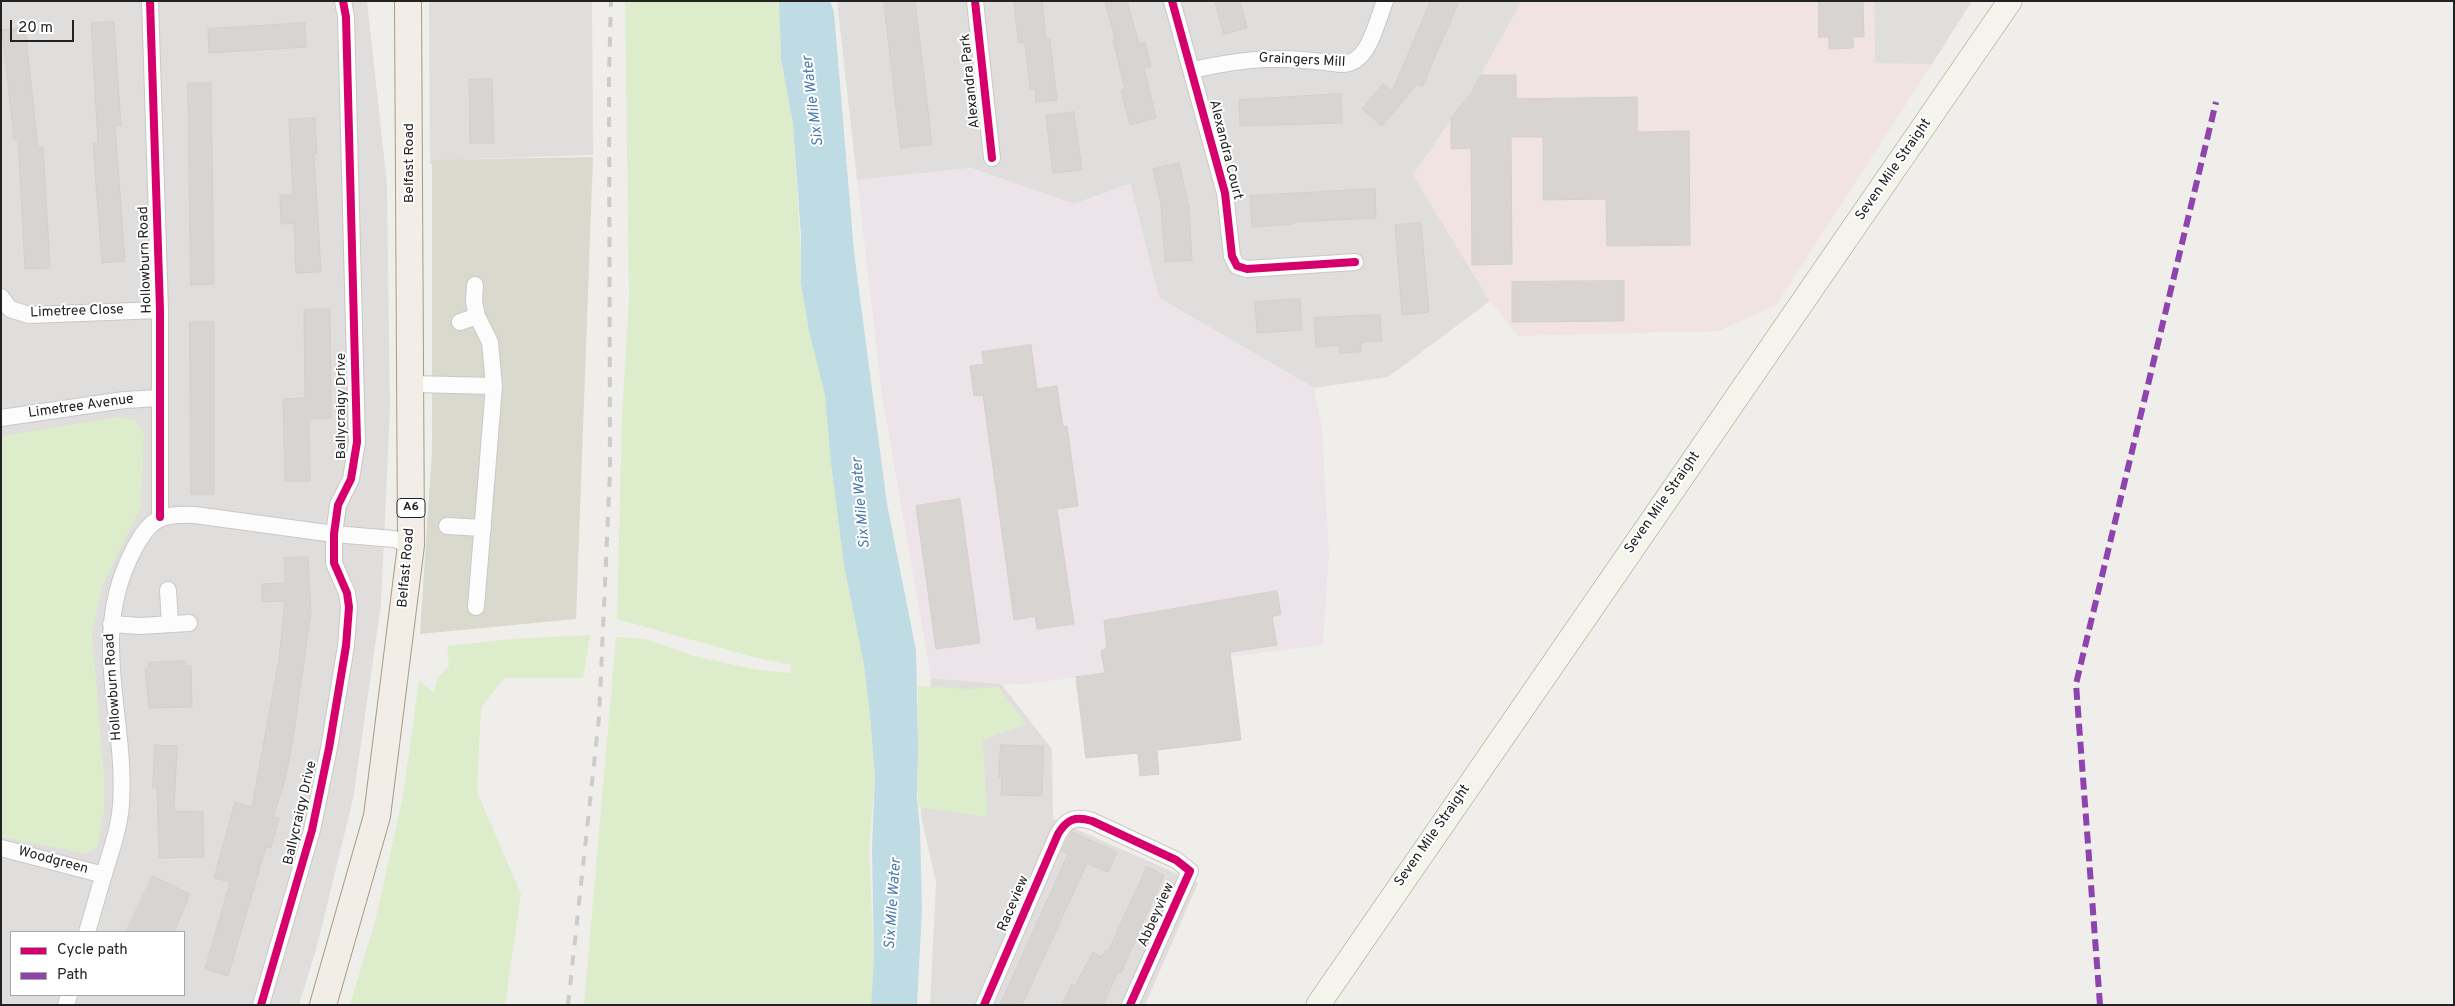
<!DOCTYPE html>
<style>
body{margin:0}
#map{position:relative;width:2455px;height:1006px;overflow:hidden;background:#f0eeeb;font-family:Overpass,sans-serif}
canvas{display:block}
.frame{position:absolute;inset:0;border:2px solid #222;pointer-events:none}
.legend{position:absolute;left:10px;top:931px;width:175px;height:65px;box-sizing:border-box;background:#fff;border:1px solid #a7a7a7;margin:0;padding:6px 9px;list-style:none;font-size:15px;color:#222}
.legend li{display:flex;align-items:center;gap:10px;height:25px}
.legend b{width:25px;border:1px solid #a7a7a7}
.scale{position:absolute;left:10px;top:20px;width:64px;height:22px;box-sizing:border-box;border:2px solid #222;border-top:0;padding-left:6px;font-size:15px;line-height:18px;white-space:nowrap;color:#222;-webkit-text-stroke:4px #fff;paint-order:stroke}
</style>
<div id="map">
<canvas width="2455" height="1006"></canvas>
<div class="frame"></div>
<ul class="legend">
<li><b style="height:6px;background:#d6006c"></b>Cycle path</li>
<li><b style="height:6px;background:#8e44ad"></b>Path</li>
</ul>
<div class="scale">20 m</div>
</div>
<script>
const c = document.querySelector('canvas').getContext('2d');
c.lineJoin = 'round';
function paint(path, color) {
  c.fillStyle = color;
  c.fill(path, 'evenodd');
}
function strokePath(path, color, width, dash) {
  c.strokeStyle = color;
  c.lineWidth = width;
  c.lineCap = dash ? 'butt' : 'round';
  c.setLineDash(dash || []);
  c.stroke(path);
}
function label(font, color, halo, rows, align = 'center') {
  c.font = font + ' Overpass,sans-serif';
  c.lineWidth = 4;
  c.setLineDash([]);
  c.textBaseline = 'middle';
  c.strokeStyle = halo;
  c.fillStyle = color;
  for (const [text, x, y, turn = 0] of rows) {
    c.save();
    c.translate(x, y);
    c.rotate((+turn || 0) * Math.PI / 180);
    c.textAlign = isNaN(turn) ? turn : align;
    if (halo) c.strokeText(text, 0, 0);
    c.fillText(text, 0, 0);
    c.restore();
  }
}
const residential = new Path2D(`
 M 1,1 L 367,1 L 387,184 L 390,408 L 381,605 L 353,799 L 317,946 L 299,1005 L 1,1005 ZM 11,932 L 184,932 L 184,995 L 11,995 Z
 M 429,1 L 592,1 L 593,155 L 469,159 L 452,164 L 430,164 Z
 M 837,1 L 1522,1 L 1474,87 L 1413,175 L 1490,301 L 1388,377 L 1314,388 L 1159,298 L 1130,184 L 1074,204 L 971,168 L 857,180 Z
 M 1874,1 L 1972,1 L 1932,64 L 1875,64 Z
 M 931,678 L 1001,684 L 1052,749 L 1053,819 L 1198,883 L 1145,1005 L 930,1005 L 936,882 L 921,816 Z`);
const commercial = new Path2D(`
 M 1522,1 L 1874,1 L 1875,63 L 1932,64 L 1776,305 L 1719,331 L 1518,336 L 1490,301 L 1413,175 L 1474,87 Z`);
const industrial = new Path2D(`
 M 971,168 L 1074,204 L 1130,184 L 1159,298 L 1314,388 L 1322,428 L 1329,553 L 1323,645 L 1018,685 L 931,678 L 882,395 L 857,180 Z`);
const construction = new Path2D(`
 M 593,157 L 576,619 L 420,634 L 432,450 L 432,160 Z`);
const grass = new Path2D(`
 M 625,1 L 779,1 L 781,59 L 793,124 L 801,256 L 817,359 L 825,395 L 845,569 L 864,665 L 870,715 L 875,777 L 869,848 L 874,962 L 871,1005 L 584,1005 L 616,637 L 645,639 L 694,656 L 757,670 L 791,673 L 791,665 L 753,657 L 617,619 L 622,418 L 629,297 Z
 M 120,417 L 136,421 L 144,433 L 141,506 L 102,587 L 92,633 L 104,777 L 104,811 L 98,845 L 91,852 L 82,853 L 1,837 L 1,436 Z
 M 590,635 L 583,678 L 504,678 L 481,708 L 477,792 L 521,894 L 505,1005 L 350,1005 L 376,918 L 403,796 L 419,680 L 434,693 L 437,679 L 449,666 L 447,646 L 512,639 Z
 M 918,686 L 970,689 L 999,687 L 1026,724 L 983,740 L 987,817 L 918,807 Z`);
const water = new Path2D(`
 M 779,1 L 830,1 L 834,12 L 854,252 L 887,504 L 916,650 L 918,746 L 917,798 L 920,829 L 922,910 L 917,1005 L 871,1005 L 874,962 L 872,848 L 875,777 L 870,715 L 864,665 L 844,565 L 831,463 L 825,395 L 809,331 L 801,283 L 801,236 L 793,124 L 781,59 Z`);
const building = new Path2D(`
 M 884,1 L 915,1 L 932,144 L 901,148 Z
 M 1014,1 L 1042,1 L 1046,40 L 1050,39 L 1057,100 L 1036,102 L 1035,88 L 1030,89 L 1025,42 L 1019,43 Z
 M 1105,1 L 1127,1 L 1139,44 L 1145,42 L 1151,67 L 1144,68 L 1156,118 L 1130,125 L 1121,90 L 1125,89 L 1113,40 L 1115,40 Z
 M 1215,1 L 1240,1 L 1247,28 L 1224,34 Z
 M 1431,1 L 1459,1 L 1422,87 L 1417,84 L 1382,126 L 1362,109 L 1383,84 L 1392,91 Z
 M 1819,1 L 1863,1 L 1864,37 L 1853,37 L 1853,48 L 1829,49 L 1829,37 L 1819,37 Z
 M 114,22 L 121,126 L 115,126 L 125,261 L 102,263 L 93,144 L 98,143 L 91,23 Z
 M 305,23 L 306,47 L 209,53 L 208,29 Z
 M 25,28 L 38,147 L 43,147 L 50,268 L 25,269 L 18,140 L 14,140 L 2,30 Z
 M 1481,75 L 1516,75 L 1516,99 L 1637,97 L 1637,132 L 1689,131 L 1690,245 L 1607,246 L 1606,199 L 1543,200 L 1543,137 L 1511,137 L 1512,264 L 1472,265 L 1471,148 L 1451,149 L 1451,118 L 1471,93 Z
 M 492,79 L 494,143 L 470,143 L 469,80 Z
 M 188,83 L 211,83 L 214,284 L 191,285 Z
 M 1341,94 L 1342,123 L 1240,126 L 1239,100 Z
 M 1074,112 L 1082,170 L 1053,173 L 1046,116 Z
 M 315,118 L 317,154 L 314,154 L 321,272 L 296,273 L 294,223 L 281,224 L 280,195 L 293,195 L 289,120 Z
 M 1179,163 L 1189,208 L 1192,260 L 1165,262 L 1161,204 L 1153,169 Z
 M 1375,189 L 1376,218 L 1294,222 L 1294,224 L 1252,227 L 1250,196 Z
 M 1421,223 L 1429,312 L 1402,315 L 1395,225 Z
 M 1624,281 L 1624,321 L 1512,322 L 1512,282 Z
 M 1300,299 L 1302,330 L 1257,333 L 1255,302 Z
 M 330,309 L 331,418 L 309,419 L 310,481 L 285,481 L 283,399 L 305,398 L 304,310 Z
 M 1380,315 L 1382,341 L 1361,342 L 1361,352 L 1339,353 L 1339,345 L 1316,347 L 1314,318 Z
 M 190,322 L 214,322 L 214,494 L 191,494 Z
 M 1031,345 L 1037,389 L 1057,386 L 1063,427 L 1067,426 L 1078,506 L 1057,509 L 1074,624 L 1037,629 L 1035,616 L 1014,620 L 983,395 L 974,396 L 970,366 L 984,364 L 982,352 Z
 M 960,499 L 980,643 L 936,649 L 916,506 Z
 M 308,557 L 311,613 L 293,739 L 285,780 L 273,817 L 279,818 L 271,848 L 266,847 L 228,976 L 205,969 L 230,882 L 214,878 L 235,802 L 252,807 L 279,659 L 285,601 L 262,602 L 262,584 L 285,583 L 284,558 Z
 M 1277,591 L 1281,614 L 1272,617 L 1277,645 L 1230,652 L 1241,740 L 1157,750 L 1159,774 L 1140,776 L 1138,753 L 1086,758 L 1076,677 L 1105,673 L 1101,651 L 1107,648 L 1104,621 Z
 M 184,661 L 185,666 L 191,666 L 192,707 L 149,708 L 145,668 L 149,668 L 148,663 Z
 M 155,745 L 177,746 L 174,811 L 203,812 L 204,857 L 159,858 L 157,788 L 153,788 Z
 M 1001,745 L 1044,746 L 1042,796 L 1001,795 L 1002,777 L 999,777 Z
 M 1072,832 L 1117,852 L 1108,872 L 1087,863 L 1022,1005 L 1000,1005 L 1068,854 L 1062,851 Z
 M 1147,867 L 1164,875 L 1121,973 L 1118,972 L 1103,1005 L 1062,1005 L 1072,984 L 1075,986 L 1093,952 L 1102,957 L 1106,950 L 1108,951 Z
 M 153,876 L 190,894 L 174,932 L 126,932 Z`);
const street = new Path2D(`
 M 150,1 L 160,310 L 160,517
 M 975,1 L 992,158
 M 1172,1 L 1225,193 L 1232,256 L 1237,266 L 1247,269 L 1355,262
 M 1193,70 C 1250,57 1282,56 1341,64 C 1369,65 1376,23 1385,1
 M 475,285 L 474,302 L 477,316 L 490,342 L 494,386 L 476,607
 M 1,297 L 10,309 L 29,315 L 160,310
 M 460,322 L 477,316
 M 412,384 L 494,386
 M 1,418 L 124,400 L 160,398
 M 447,526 L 483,528
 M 168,590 L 170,624
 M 111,624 L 140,626 L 189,623
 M 1,848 L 104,875
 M 87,932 C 93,913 98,893 104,874 C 111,851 119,829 121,805 C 127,717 89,640 131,555 C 148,521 157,513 195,515 L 334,534 L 394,539 L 411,545
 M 66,1005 L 69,995
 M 261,1005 L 312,830 L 329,748 L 346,646 L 349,607 L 347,593 L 334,563 L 334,534 L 338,505 L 351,479 L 357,442 L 346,17 L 343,1
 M 984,1005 L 1058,834 C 1067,819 1075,816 1092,821 L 1176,860 L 1190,871 L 1130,1005`);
const secondary = new Path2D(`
 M 1318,1005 L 2010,1`);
const primary = new Path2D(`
 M 323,1005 L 377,816 L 411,545 L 408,1`);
const rail = new Path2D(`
 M 568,1005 L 599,718 L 610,471 L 609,75 L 611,1`);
const quiet = new Path2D(`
 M 2100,1005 L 2076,684 L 2216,102`);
const cycleway = new Path2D(`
 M 150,1 L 160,310 L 160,517
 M 975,1 L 992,158
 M 1172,1 L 1225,193 L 1232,256 L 1237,266 L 1247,269 L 1355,262
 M 261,1005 L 312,830 L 329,748 L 346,646 L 349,607 L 347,593 L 334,563 L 334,534 L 338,505 L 351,479 L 357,442 L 346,17 L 343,1
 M 984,1005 L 1058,834 C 1067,819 1075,816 1092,821 L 1176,860 L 1190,871 L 1130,1005`);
const shields = [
 [411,508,28]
];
const shieldNames = [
 ["A6",411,508]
];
const streetNames = [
 ["Graingers Mill",1302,61,3],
 ["Alexandra Park",971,81,-96],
 ["Alexandra Court",1225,150,76],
 ["Belfast Road",410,163,-90],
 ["Seven Mile Straight",1894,170,-55],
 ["Hollowburn Road",146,260,-92],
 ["Limetree Close",77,312,-2],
 ["Ballycraigy Drive",342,406,-90],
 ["Limetree Avenue",81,407,-8],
 ["Seven Mile Straight",1663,503,-55],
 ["Belfast Road",407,568,-85],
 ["Hollowburn Road",114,687,-94],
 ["Ballycraigy Drive",301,813,-77],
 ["Seven Mile Straight",1433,836,-55],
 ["Woodgreen",53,861,15],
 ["Raceview",1014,904,-67],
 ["Abbeyview",1157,915,-66]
];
const waterNames = [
 ["Six Mile Water",814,101,-97],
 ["Six Mile Water",862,503,-95],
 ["Six Mile Water",894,904,-86]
];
paint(residential, '#dfdedc');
paint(commercial, '#f1e3e1');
paint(industrial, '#ede4e9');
paint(construction, '#d9d9cd');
paint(grass, '#ddeccb');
paint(water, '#bfdbe3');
paint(building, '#d7d4d2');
strokePath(building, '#d3d0cc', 1);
strokePath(street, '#c9c8c7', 18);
strokePath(secondary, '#999a82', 25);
strokePath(primary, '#a79c86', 28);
strokePath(street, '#fdfcfc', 16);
strokePath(secondary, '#f4f4ed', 24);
strokePath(primary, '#f3ede7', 26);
strokePath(rail, '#ccc', 4, [10, 10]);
strokePath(quiet, '#8e44ad', 6, [12, 6]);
strokePath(cycleway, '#d6006c', 8);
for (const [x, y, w] of shields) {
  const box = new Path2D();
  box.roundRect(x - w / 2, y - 9.5, w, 19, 4);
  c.fillStyle = '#fff';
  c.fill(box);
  strokePath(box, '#222', 1);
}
label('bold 12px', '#222', null, shieldNames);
label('14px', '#222', '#fff', streetNames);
label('italic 15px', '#4a7aab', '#fff', waterNames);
</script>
